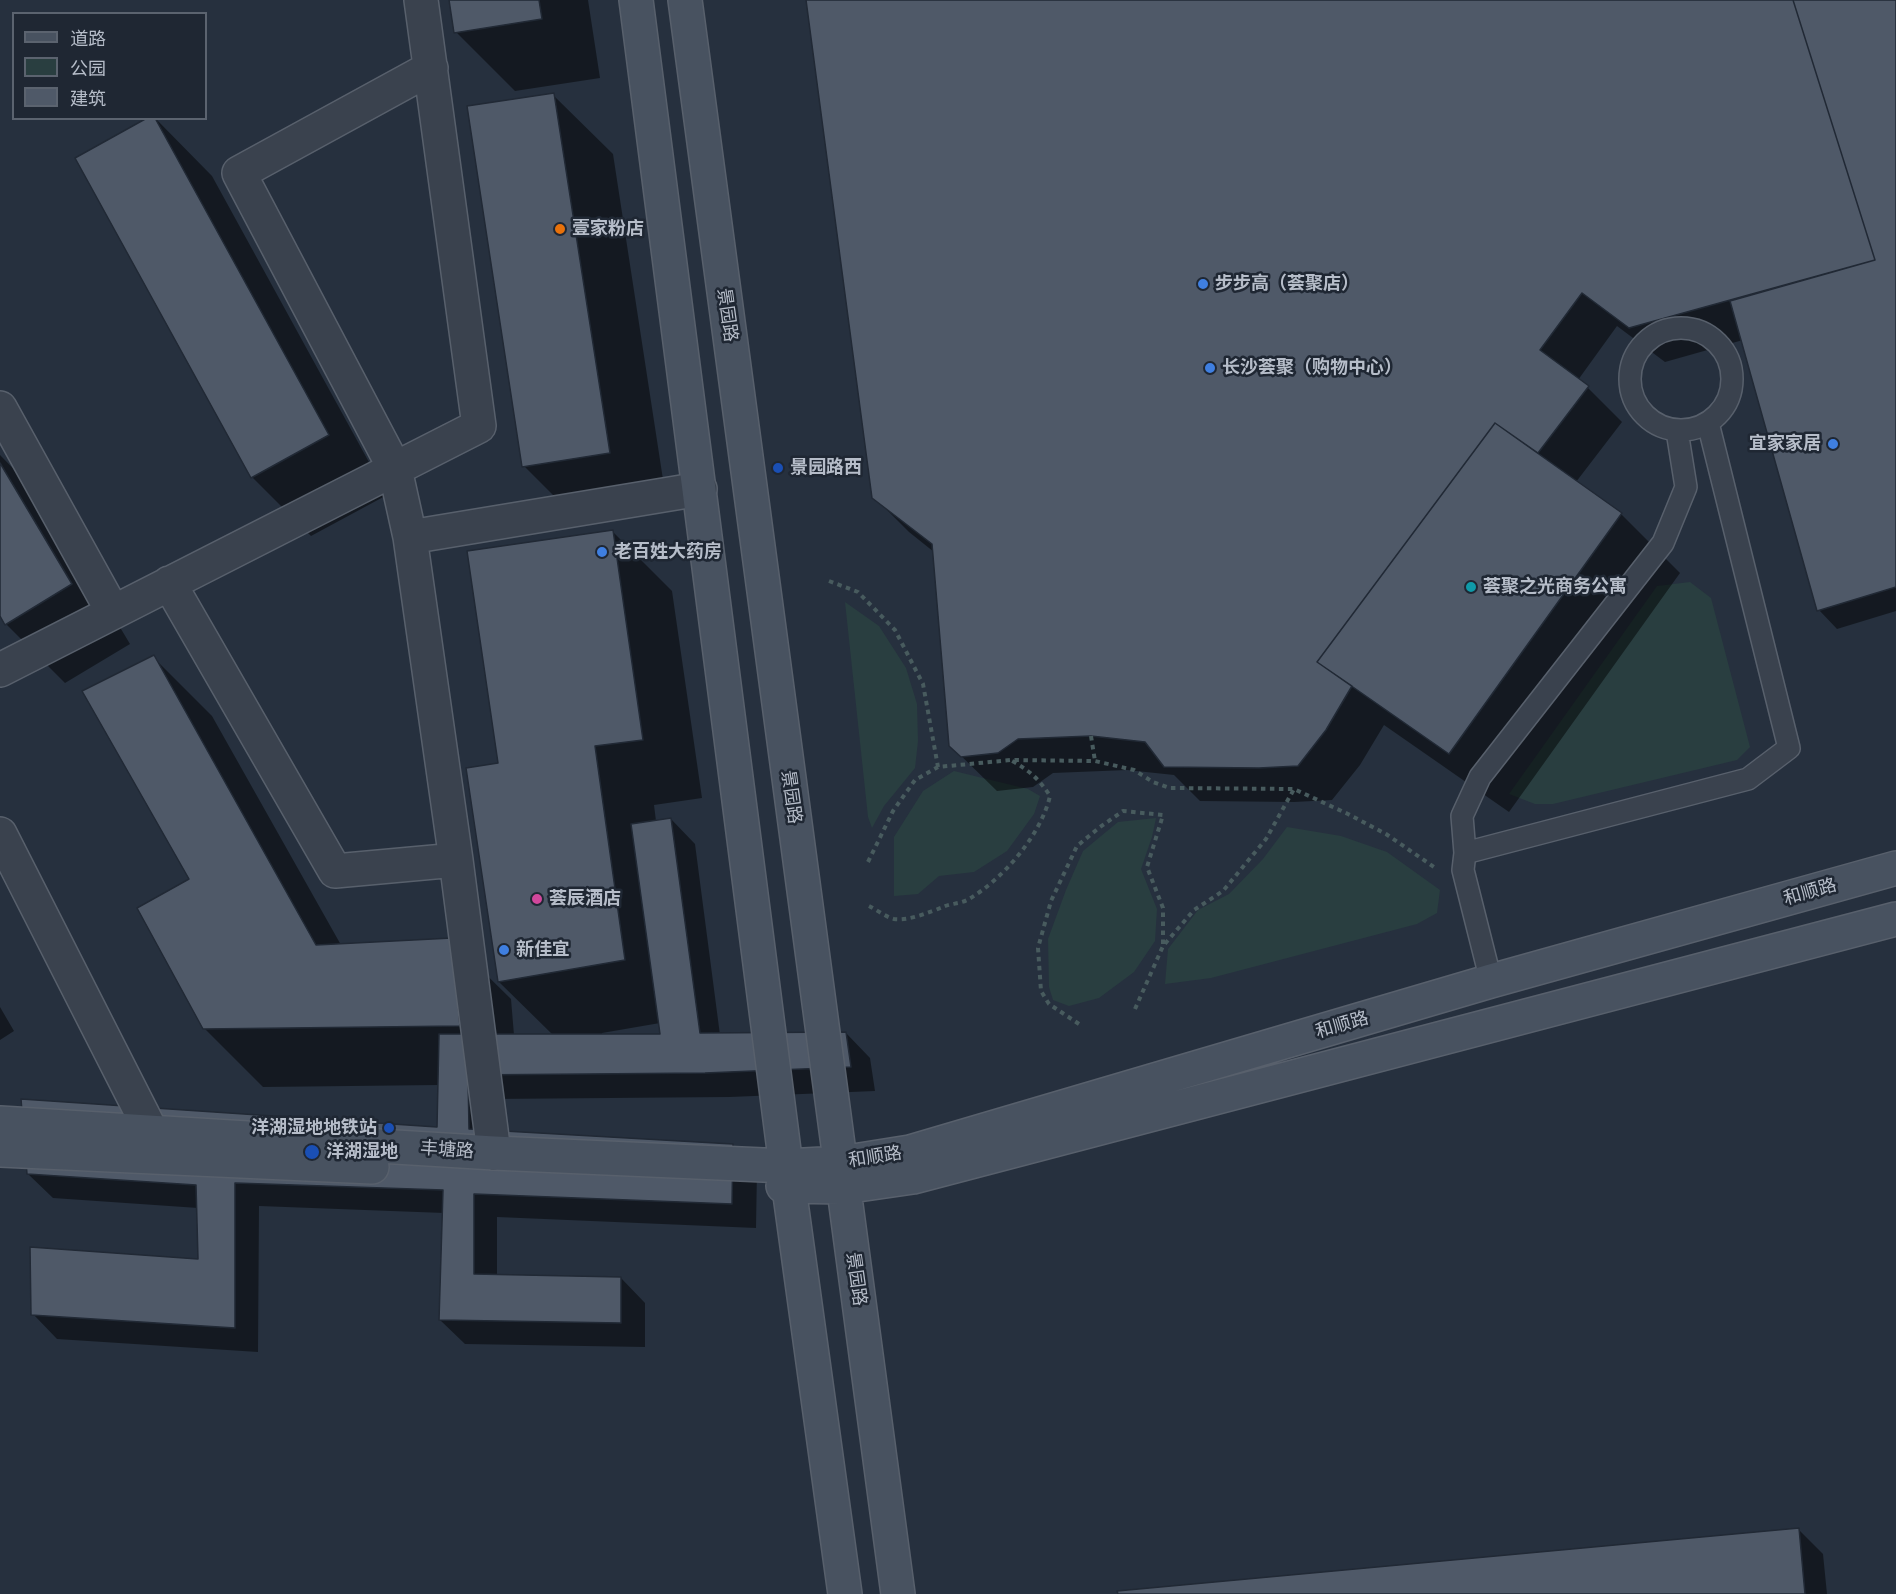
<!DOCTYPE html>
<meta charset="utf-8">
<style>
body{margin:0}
#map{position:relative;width:1896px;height:1594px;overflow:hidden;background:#26303e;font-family:Inter,"Noto Sans SC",sans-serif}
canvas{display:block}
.legend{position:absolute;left:12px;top:12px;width:195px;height:108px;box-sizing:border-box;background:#1f2733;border:2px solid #5b636f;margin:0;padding:8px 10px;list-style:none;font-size:18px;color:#b6bdc9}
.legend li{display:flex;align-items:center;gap:12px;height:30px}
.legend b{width:30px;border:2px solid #5b636f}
</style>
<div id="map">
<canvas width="1896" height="1594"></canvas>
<ul class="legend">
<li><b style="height:8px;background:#485260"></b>道路</li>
<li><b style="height:16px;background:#293e40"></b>公园</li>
<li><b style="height:16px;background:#4f5968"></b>建筑</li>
</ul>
</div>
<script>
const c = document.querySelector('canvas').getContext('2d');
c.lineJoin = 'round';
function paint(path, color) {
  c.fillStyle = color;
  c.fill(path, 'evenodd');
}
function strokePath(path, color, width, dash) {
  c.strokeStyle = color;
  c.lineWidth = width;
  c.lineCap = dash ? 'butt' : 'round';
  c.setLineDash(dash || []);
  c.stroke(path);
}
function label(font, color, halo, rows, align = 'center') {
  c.font = font + ' Inter,"Noto Sans SC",sans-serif';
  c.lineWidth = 5;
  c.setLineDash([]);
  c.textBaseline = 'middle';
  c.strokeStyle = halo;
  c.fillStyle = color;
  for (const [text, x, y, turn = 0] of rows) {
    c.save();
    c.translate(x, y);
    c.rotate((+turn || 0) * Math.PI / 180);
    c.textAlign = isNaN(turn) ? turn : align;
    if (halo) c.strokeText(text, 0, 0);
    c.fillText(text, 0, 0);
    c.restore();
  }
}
const green = new Path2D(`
 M 1690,582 L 1711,598 L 1750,747 L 1737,760 L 1553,804 L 1535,804 L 1509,794 L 1657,586 Z
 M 845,602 L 879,626 L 906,668 L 917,704 L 918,741 L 915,768 L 884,806 L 872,828 L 868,817 Z
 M 954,771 L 1028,789 L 1040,796 L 1034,814 L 1007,851 L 974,872 L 939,876 L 918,894 L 894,896 L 894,837 L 923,791 Z
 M 1156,818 L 1152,837 L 1141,869 L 1157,909 L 1155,941 L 1134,972 L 1099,998 L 1069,1006 L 1053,1000 L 1049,987 L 1048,939 L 1066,890 L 1083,851 L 1118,822 Z
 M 1287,827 L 1341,836 L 1387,852 L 1440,890 L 1437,913 L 1417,924 L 1211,978 L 1165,984 L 1168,949 L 1198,910 L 1229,894 L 1263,859 Z`);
const shadow = new Path2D(`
 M 451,0 L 588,0 L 600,78 L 515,91 L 456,32 Z
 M 807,0 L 1896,0 L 1896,611 L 1837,629 L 1819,610 L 1743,340 L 1665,362 L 1617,326 L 1578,380 L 1588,388 L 1622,422 L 1576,482 L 1621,514 L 1680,573 L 1509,812 L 1384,725 L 1360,765 L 1332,800 L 1294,802 L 1200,801 L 1174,775 L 1127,770 L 1053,773 L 1033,787 L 997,791 L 950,745 L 934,552 L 909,532 L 874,497 Z
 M 553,95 L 613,154 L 668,512 L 583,525 L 524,466 Z
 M 155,118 L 212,176 L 387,495 L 311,536 L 252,477 Z
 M 0,455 L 44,500 L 130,644 L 65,683 L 6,624 L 0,613 Z
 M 613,532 L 672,591 L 702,798 L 654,805 L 656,821 L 671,819 L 695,844 L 720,1035 L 846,1033 L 870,1058 L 875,1091 L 730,1097 L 492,1099 L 492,1132 L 733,1145 L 757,1170 L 756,1228 L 497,1217 L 497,1276 L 621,1278 L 645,1303 L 645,1347 L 465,1344 L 440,1320 L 444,1213 L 259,1206 L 258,1352 L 57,1339 L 33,1314 L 199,1261 L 198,1208 L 53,1198 L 28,1174 L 438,1129 L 439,1085 L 263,1087 L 204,1028 L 191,880 L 153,657 L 212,716 L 341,945 L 451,940 L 511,999 L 514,1035 L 553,1035 L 499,982 L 499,765 ZM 660,1023 L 661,1035 L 602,1035 L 602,1033 Z
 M 0,1007 L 14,1031 L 0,1040 Z
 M 1798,1529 L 1823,1554 L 1827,1594 L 1119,1594 Z`);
const building = new Path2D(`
 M 449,0 L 539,0 L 542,19 L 454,33 Z
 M 806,0 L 1793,0 L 1875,260 L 1629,328 L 1582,293 L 1540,350 L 1589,386 L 1538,453 L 1495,423 L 1317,662 L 1352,686 L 1326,730 L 1298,766 L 1259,768 L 1164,767 L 1145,742 L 1091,736 L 1018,739 L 998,753 L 961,757 L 949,746 L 932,544 L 872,498 Z
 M 1793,0 L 1896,0 L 1896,587 L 1817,611 L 1730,301 L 1875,260 Z
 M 554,93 L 610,453 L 522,467 L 467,106 Z
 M 147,118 L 155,118 L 329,435 L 251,478 L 75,158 Z
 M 1495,423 L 1622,513 L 1449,754 L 1317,662 Z
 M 0,463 L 72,584 L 5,625 L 0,616 Z
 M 613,530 L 643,740 L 595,746 L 625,960 L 498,982 L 466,768 L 498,763 L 467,551 Z
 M 154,655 L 316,945 L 452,938 L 460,1026 L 203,1029 L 137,908 L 189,879 L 82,691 Z
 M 671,818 L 700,1033 L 846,1032 L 851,1067 L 705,1073 L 468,1075 L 469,1129 L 733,1144 L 732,1204 L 474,1194 L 474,1274 L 621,1277 L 621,1323 L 439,1320 L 443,1190 L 235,1183 L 235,1328 L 31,1315 L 30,1247 L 198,1259 L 196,1185 L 27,1174 L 21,1099 L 437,1127 L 439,1034 L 660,1034 L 631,824 Z
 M 1799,1528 L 1805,1594 L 1118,1594 L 1117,1591 Z`);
const path = new Path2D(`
 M 829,581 L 858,592 L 895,630 L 923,684 L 938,767
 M 1091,736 L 1095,761
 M 868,862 L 893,811 L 915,780 L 938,767 L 1011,760 L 1095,761 L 1134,770 L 1153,782 L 1170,788 L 1294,789 L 1348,814 L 1386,834 L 1434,867
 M 869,906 C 877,910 886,917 894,919 C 909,921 930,912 943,907 C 951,903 961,904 969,899 C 1003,879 1041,835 1050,796 C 1040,780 1029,770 1012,761
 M 1135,1009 L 1163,946 L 1194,910 L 1223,891 L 1266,839 L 1294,789
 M 1079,1024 L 1049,1004 L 1041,991 L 1038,948 L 1051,901 L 1077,846 L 1100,827 L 1123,811 L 1163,815 L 1147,867 L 1163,908 L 1163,946`);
const lane = new Path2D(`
 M1630 379a51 51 0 1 1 102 0a51 51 0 1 1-102 0Z
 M 1465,853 L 1748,779 L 1789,748 L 1708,423
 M 1491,981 L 1463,870 L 1465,853 L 1462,816 L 1480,777 L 1663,543 L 1686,487 L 1677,431`);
const street = new Path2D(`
 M 431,68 L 239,173 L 395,469 L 410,537 L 456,860 L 494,1153
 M 0,408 L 113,612
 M 410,537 L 700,489
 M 169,583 L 335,871 L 456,860
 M 0,670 L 479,426 L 421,0
 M 0,834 L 151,1131`);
const secondary = new Path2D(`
 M 636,0 L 786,1166 L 845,1594
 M 685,0 L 898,1594
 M 0,1123 L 494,1153 L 786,1166 L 841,1163 L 910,1152 L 1491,981 L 1896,868
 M 0,1150 L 372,1167
 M 783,1186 L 844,1187 L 913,1177 L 1896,919`);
const markers = [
 [560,229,6,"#e8710a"],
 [1203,284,6,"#3f7fe0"],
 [1210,368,6,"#3f7fe0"],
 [1833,444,6,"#3f7fe0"],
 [778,468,6,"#1a4fb4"],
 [602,552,6,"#3f7fe0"],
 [1471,587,6,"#0f9aa8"],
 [537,899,6,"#d1479c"],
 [504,950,6,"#3f7fe0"],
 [389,1128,6,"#1a4fb4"],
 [312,1152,8,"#1a4fb4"]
];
const poiNames = [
 ["壹家粉店",572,229],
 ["步步高（荟聚店）",1215,284],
 ["长沙荟聚（购物中心）",1222,368],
 ["宜家家居",1821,444,"right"],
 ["景园路西",790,468],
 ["老百姓大药房",614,552],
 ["荟聚之光商务公寓",1483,587],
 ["荟辰酒店",549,899],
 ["新佳宜",516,950],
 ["洋湖湿地地铁站",377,1128,"right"],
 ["洋湖湿地",326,1152]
];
const streetNames = [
 ["景园路",727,315,82],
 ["景园路",791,797,82],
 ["和顺路",1810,892,-16],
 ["和顺路",1342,1025,-16],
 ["丰塘路",447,1150,4],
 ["和顺路",875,1157,-9],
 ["景园路",856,1279,82]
];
paint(green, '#293e40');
paint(shadow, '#0007');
paint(building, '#4f5968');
strokePath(building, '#212935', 1.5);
strokePath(lane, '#58606c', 24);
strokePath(street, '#58606c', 36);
strokePath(secondary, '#58606c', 36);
strokePath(path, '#485b5e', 4, [4.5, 4.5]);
strokePath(lane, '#3a424e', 21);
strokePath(street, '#3a424e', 33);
strokePath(secondary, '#485260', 33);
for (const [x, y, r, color] of markers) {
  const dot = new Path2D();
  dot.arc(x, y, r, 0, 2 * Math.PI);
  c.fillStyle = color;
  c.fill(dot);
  strokePath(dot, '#1f2733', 2);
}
label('bold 18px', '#b6bdc9', '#1f2733', poiNames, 'left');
label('18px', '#b6bdc9', '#1f2733', streetNames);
</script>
